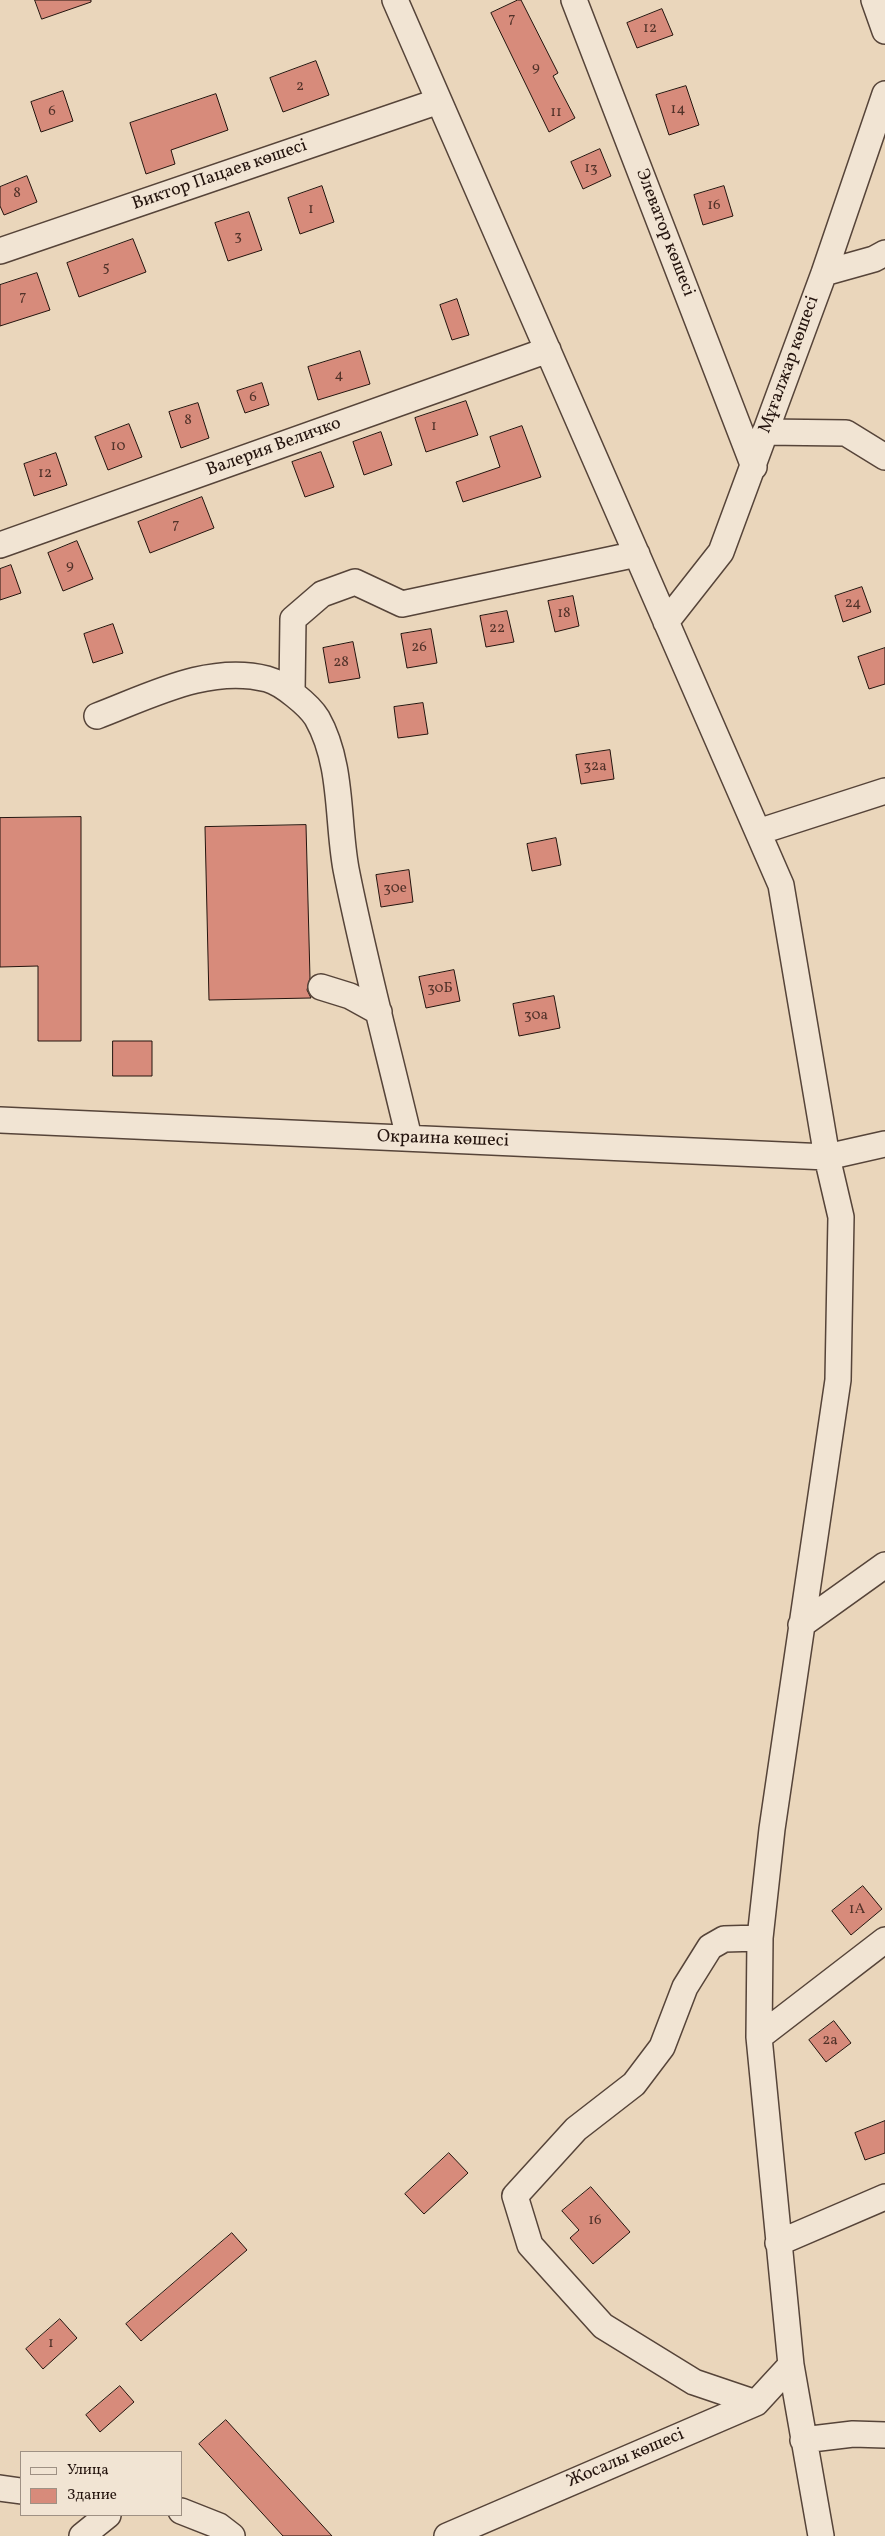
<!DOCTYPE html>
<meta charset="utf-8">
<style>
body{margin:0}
#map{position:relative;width:885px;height:2536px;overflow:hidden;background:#ead6bb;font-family:Vollkorn,serif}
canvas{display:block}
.legend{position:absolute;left:20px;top:2451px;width:162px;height:65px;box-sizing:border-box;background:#f1e4d3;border:1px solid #9f9184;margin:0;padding:6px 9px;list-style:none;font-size:15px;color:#24140e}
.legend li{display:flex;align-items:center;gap:10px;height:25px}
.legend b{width:25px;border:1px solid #9f9184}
</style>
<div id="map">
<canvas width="885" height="2536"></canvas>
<ul class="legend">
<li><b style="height:6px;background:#f1e4d3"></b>Улица</li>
<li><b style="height:14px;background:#d78b7b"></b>Здание</li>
</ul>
</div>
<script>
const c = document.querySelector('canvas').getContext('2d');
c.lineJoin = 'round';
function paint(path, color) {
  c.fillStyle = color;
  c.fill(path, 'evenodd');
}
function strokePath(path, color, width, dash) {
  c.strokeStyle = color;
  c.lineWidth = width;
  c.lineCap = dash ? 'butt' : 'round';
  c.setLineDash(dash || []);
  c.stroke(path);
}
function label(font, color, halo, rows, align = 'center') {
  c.font = font + ' Vollkorn,serif';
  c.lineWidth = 4.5;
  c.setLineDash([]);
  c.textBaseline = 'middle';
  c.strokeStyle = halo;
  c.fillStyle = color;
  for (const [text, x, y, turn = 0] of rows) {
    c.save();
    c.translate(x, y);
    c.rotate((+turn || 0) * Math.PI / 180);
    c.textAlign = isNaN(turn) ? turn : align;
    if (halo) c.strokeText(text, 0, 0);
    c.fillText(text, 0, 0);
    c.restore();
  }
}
const building = new Path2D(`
 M 35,0 L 91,0 L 91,2 L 42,19 Z
 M 518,0 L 521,0 L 558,73 L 553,76 L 575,118 L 549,132 L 491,13 Z
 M 662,9 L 673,35 L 637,48 L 627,23 Z
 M 316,61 L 329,95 L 283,112 L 270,78 Z
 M 686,86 L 699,125 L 669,135 L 656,95 Z
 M 63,91 L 73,121 L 41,132 L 31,102 Z
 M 216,94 L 228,130 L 171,150 L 175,164 L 146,174 L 130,123 Z
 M 600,149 L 611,176 L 583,189 L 571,162 Z
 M 27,176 L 37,202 L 4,215 L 0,206 L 0,187 Z
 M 322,186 L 334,222 L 300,234 L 288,198 Z
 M 724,186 L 733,216 L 703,225 L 694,195 Z
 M 249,212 L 262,250 L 228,261 L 215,223 Z
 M 133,239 L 146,272 L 79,297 L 67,263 Z
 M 37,273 L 50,310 L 0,326 L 0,285 Z
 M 457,299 L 469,335 L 452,340 L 440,305 Z
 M 360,351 L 370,384 L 318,400 L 308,367 Z
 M 262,383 L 269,405 L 245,413 L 237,391 Z
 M 466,401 L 478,435 L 426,452 L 415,418 Z
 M 198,403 L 209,438 L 181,448 L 169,412 Z
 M 129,424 L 142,457 L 108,470 L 95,437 Z
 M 522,426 L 541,477 L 463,502 L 456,482 L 500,467 L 490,437 Z
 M 381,432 L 392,465 L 364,475 L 353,442 Z
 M 321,452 L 334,487 L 305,497 L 292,462 Z
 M 56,453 L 67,485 L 34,496 L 24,464 Z
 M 202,497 L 214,528 L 150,553 L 138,522 Z
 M 77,541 L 93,579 L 63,591 L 48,553 Z
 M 11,565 L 21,593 L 0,600 L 0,569 Z
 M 862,587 L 871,612 L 843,622 L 835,596 Z
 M 573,596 L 579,626 L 555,632 L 548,601 Z
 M 507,611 L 514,642 L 486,647 L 480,616 Z
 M 113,624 L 123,653 L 93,663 L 84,634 Z
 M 431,629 L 437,663 L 407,668 L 401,634 Z
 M 353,642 L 360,678 L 329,683 L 323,648 Z
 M 885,648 L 885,684 L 869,689 L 858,657 Z
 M 423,703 L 428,734 L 398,738 L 394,707 Z
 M 610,750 L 614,779 L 581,784 L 576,755 Z
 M 81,817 L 81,1041 L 38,1041 L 38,966 L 0,967 L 0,818 Z
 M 306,825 L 310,978 L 307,990 L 311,998 L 209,1000 L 205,827 Z
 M 556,838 L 561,865 L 532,871 L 527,844 Z
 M 409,870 L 413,902 L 381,907 L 376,875 Z
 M 454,970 L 460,1001 L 426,1008 L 419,977 Z
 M 554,996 L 560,1028 L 519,1036 L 513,1004 Z
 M 113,1041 L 152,1041 L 152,1076 L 113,1076 Z
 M 863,1886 L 882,1909 L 851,1935 L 832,1911 Z
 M 834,2021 L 851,2043 L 826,2062 L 809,2040 Z
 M 885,2121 L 885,2153 L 865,2160 L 855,2133 Z
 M 449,2153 L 468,2173 L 424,2214 L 405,2194 Z
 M 591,2187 L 630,2232 L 593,2264 L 570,2238 L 579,2230 L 562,2211 Z
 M 232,2233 L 247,2250 L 141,2341 L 126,2324 Z
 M 60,2319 L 77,2338 L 43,2369 L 26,2349 Z
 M 120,2386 L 134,2402 L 100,2432 L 86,2415 Z
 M 226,2420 L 332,2536 L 283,2536 L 199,2444 Z`);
const minor = new Path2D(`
 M 395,0 L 781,885 L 827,1157 L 841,1217 L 838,1380 L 772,1829 L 760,1938 L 759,2037 L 791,2365 L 821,2536
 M 574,0 L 754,467
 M 874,0 L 885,31
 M 0,251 L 439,101
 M 824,273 L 874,259 L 885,253
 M 765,432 L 846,433 L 885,457
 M 0,545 L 548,350
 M 666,622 L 721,552 L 824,273 L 885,94
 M 292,692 L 293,619 L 322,594 L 355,582 L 402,604 L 637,554
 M 97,716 C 150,696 209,664 267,679 C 282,683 309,705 317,718 C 343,764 337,820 346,869 C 364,960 388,1049 409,1138
 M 758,832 L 885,791
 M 321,987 L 350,996 L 379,1012
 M 0,1120 L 827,1157 L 885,1144
 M 801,1625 L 885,1565
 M 759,2037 L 885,1940
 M 778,2243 L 885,2197
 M 756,2403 L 694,2382 L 603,2326 L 530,2245 L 515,2196 L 576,2129 L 634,2084 L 662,2047 L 685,1987 L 710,1947 L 724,1939 L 760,1938
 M 803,2440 L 853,2434 L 885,2435
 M 0,2488 L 21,2491
 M 181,2511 L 219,2526 L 232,2536
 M 82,2536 L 108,2515
 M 447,2536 L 756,2403 L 791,2365`);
const numberNames = [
 ["7",512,19],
 ["12",650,29],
 ["9",536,68],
 ["2",300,87],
 ["14",678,110],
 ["6",52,112],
 ["11",556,113],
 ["13",591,169],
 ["8",17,194],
 ["16",714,206],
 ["1",311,210],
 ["3",238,237],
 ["5",106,268],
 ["7",23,297],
 ["4",339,376],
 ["6",253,398],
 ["8",188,421],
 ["1",434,427],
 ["10",118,447],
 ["12",45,474],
 ["7",176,525],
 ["9",70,566],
 ["24",853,604],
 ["18",564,614],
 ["22",497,629],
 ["26",419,648],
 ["28",341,663],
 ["32а",595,767],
 ["30е",395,889],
 ["30Б",440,989],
 ["30а",536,1016],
 ["1А",857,1910],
 ["2а",830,2041],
 ["16",595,2221],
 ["1",51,2344]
];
const streetNames = [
 ["Виктор Пацаев көшесі",220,176,-19],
 ["Элеватор көшесі",664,233,69],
 ["Мұғалжар көшесі",790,365,-70],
 ["Валерия Величко",274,448,-20],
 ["Окраина көшесі",443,1140,2],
 ["Жосалы көшесі",626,2459,-23]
];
paint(building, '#d78b7b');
strokePath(building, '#24140e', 1);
strokePath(minor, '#564439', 28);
strokePath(minor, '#f1e4d3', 25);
label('15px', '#513229', null, numberNames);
label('18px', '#24140e', '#f1e4d3', streetNames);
</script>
